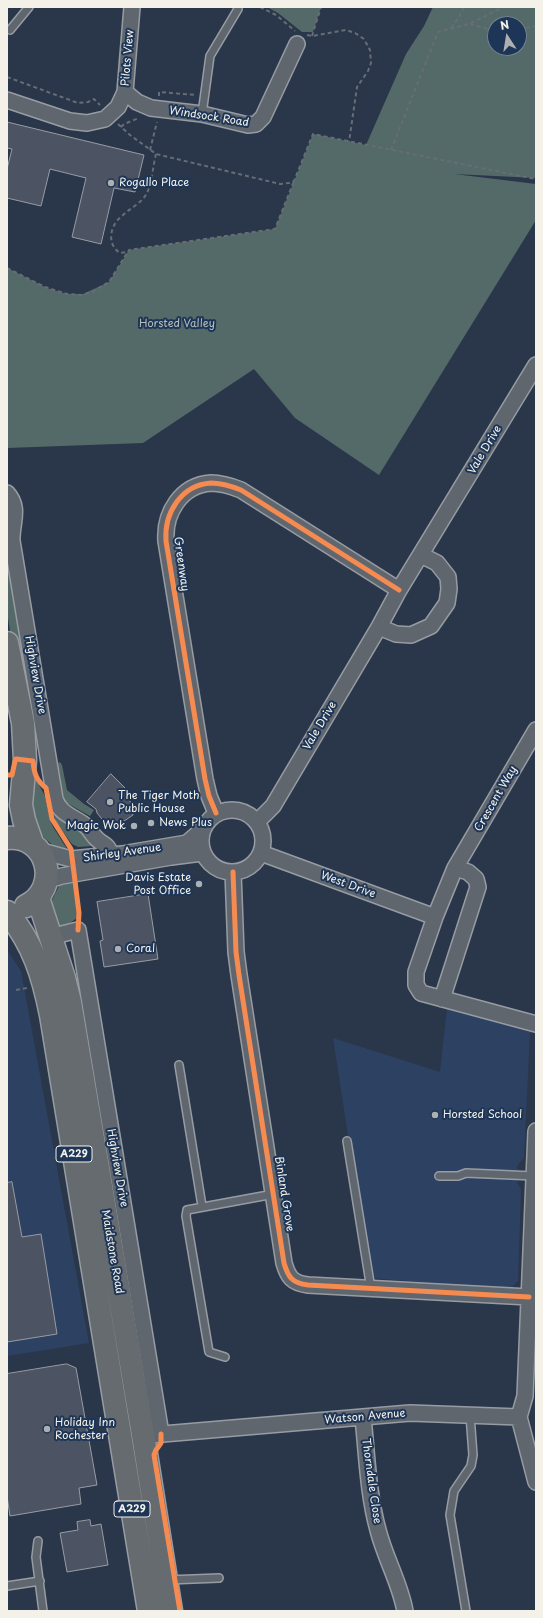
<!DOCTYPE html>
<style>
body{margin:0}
#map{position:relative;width:543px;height:1618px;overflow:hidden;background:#2a374a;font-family:"Playpen Sans",sans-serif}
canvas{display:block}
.frame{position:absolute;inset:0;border:8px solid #f4f1e8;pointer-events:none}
.north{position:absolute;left:487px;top:16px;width:40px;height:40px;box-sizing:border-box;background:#1d3557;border:1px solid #738091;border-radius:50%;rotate:348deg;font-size:11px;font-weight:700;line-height:16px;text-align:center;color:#f4f1e8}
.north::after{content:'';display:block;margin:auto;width:14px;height:18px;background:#adb0b1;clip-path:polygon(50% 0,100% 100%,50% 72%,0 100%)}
</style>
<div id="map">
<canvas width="543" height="1618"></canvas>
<div class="frame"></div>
<div class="north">N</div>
</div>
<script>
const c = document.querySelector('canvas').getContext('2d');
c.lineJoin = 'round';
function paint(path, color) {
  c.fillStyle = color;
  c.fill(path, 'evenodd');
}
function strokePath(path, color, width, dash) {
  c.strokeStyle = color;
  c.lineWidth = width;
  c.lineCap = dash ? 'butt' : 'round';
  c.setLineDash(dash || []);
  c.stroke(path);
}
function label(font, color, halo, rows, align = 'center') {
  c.font = font + ' "Playpen Sans",sans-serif';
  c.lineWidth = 4;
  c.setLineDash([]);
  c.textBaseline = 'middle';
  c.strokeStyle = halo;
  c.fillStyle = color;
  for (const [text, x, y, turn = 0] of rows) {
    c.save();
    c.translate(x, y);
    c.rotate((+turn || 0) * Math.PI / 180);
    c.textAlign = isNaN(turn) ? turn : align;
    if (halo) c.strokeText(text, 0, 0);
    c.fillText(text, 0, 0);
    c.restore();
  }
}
const built = new Path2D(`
 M 7,950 L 21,971 L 89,1343 L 7,1356 Z
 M 447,1008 L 530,1032 L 524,1158 L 517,1166 L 517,1182 L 521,1190 L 518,1281 L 510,1289 L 370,1278 L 333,1038 L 440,1072 Z`);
const green = new Path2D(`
 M 267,7 L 321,7 L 313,32 L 302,32 L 278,13 Z
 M 433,7 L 536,7 L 536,178 L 454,174 L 536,184 L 536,220 L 379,475 L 295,418 L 254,369 L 143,443 L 7,448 L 7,268 L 47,288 L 67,294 L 83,294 L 109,282 L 129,250 L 275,229 L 313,134 L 366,145 L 406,54 L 424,26 ZM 495,24 L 519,24 L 519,48 L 495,48 Z
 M 7,500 L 27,662 L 22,663 L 12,642 L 7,612 Z
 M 60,762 L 62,765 L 67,790 L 84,804 L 94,810 L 90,816 L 65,802 L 63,795 L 58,763 Z
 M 33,774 L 45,796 L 50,820 L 53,827 L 69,852 L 56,848 L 40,834 L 31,820 Z
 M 51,804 L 79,828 L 92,844 L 92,846 L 78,847 L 72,844 L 56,822 Z
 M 73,881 L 78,917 C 71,923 66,926 57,925 L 50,904 L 59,886 L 62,883 Z`);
const building = new Path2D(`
 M 7,122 L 144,155 L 135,192 L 114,188 L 101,244 L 72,237 L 86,178 L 50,169 L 41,206 L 7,198 L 7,169 L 12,149 L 7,148 Z
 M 111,774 L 128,791 L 133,815 L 111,830 L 97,813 L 96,809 L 87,802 Z
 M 148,894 L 158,959 L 104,967 L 100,941 L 103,940 L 97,902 Z
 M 12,1182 L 22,1237 L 41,1234 L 57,1334 L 7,1342 L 7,1183 Z
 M 67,1364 L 76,1368 L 97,1485 L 79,1488 L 81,1504 L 10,1516 L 7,1496 L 7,1374 Z
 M 90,1520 L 91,1526 L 101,1524 L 108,1565 L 67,1572 L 60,1533 L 78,1530 L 77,1522 Z`);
const path = new Path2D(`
 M 260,7 L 276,15 L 295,31
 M 470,24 L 495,31
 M 451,28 L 459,17 L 464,7
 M 519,29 L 536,26
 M 307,35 L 312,36 L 346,30 L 355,33 L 364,39 L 370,50 L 371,63 L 368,71 L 357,87 L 349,142
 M 312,36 L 321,7
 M 7,77 L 78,103 L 88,102 L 94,99 L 100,105
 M 159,96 L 159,92 L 196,95
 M 118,124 L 130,135 L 156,154 L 280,184 L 289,183 L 294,181 L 313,134 L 536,179
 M 121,127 L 124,124 L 139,118
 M 150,150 L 157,122
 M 391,150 L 438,32 L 469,24 L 503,7
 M 156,154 C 153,165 152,183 147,193 C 141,204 130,208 122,216 C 110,225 106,244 120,253 L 128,252 L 129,250 L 275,229 L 294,181
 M 7,268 L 45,287 L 67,294 L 81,295 L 92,292 L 109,282 L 127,253
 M 16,990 L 27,988`);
const service = new Path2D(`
 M 10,30 L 29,7
 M 202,114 L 210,56 L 238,9
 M 179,1065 L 202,1206
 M 347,1141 L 371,1289
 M 439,1176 L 458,1176 L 466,1173 L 534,1176
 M 225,1357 L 209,1352 L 186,1216 L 187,1210 L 274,1194
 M 38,1541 L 36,1557 L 43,1611
 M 168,1580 L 219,1578
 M 7,1586 L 40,1581
 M 466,1611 L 450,1515 L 454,1491 L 471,1466 L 473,1455 L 470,1415`);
const minor = new Path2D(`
 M 125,92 L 137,102 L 151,108 L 202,114 L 248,125 L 256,124 L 263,117 L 297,44
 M 7,100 L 70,121 L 87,123 L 105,119 L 118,107 L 125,92 L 132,7
 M 7,493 C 21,508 11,524 12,541 L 55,799 C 60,815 76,817 87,827 C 91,831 93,836 97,839 C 104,846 108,844 111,855
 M 379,627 L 396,634 L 411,635 L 431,626 L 447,603 L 449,589 L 448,577 L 437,563 L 421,555
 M 536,730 L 455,868 L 435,917 L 416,972 L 416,985 L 421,993 L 536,1024
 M201 841a31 31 0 1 1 62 0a31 31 0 1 1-62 0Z
 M 216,813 L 209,796 L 205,779 L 166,541 C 164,513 181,485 211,483 C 221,483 231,486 241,490 L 399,590
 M 257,822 L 273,806 L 379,627 L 399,590 L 536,365
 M 38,850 L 71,859 L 122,854 L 187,843 L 202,830
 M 261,853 L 435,917
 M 233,872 L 236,952 L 239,975 L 284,1263 C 288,1277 292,1283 308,1285 L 529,1297
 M 46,884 L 52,879 L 62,876 L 171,857 L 202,853
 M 50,937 L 78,930 L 161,1434
 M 442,999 L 478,887 L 476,879 L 468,872 L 455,868
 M 536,1131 L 525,1396 L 519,1417 L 536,1482
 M 363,1418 C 367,1455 368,1494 378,1530 C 385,1558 400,1583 405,1611
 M 151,1435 L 410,1413 L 519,1417`);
const primary = new Path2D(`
 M 7,643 L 23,723 L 25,760 L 21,805 L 24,820 L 32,843
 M 7,838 C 48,834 62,888 26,906
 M 38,898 L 64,978 L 70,1002 L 143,1435 L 171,1611
 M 7,912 C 33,943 43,975 51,1015 L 149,1611`);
const cycleway = new Path2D(`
 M 7,775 L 12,775 L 15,761 L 16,759 L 33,761 C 34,773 36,780 46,788 L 52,819 L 71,849 L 79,913 L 78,930
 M 216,813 L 209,796 L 205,779 L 166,541 C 164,513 181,485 211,483 C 221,483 231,486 241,490 L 399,590
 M 233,872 L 236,952 L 239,975 L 284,1263 C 288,1277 292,1283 308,1285 L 529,1297
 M 161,1434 L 161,1443 L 156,1450 L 154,1455 L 180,1611`);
const markers = [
 [111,183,4,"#adb0b1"],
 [110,802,4,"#adb0b1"],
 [151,823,4,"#adb0b1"],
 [134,826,4,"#adb0b1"],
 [199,884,4,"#adb0b1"],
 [118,949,4,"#adb0b1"],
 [435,1115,4,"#adb0b1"],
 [47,1429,4,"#adb0b1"]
];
const shields = [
 [74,1154,36],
 [132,1509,36]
];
const shieldNames = [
 ["A229",74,1154],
 ["A229",132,1509]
];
const streetNames = [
 ["Pilots View",128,58,-85],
 ["Windsock Road",209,117,9],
 ["Vale Drive",485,450,-59],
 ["Greenway",181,564,82],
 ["Highview Drive",35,675,80],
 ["Vale Drive",320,726,-59],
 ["Crescent Way",496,799,-60],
 ["Shirley Avenue",122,853,-8],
 ["West Drive",348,885,20],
 ["Highview Drive",117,1168,80],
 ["Binland Grove",284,1194,81],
 ["Maidstone Road",112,1252,80],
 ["Watson Avenue",365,1417,-5],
 ["Thorndale Close",371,1481,82]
];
const poiNames = [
 ["Rogallo Place",119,183],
 ["The Tiger Moth",118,796],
 ["Public House",118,809],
 ["News Plus",159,823],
 ["Magic Wok",126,826,"right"],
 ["Davis Estate",191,878,"right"],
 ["Post Office",191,891,"right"],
 ["Coral",126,949],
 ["Horsted School",443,1115],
 ["Holiday Inn",55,1423],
 ["Rochester",55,1436]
];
const parkNames = [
 ["Horsted Valley",177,324]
];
paint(built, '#2d4163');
paint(green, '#546a68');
paint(building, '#4c5464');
strokePath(building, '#979ca3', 1);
strokePath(service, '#979ca3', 10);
strokePath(minor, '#979ca3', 18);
strokePath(primary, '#979ca3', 25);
strokePath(path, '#666d76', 2, [4, 3]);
strokePath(service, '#60666e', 7);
strokePath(minor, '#60666e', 15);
strokePath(primary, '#666b70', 22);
strokePath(cycleway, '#f68b52', 5);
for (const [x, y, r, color] of markers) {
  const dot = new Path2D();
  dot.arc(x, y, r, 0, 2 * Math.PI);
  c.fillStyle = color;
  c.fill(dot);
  strokePath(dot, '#1d3557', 1.5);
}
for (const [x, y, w] of shields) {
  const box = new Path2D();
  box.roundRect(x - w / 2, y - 8, w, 16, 3);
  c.fillStyle = '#1d3557';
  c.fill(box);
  strokePath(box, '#f4f1e8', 1);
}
label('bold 10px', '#f4f1e8', null, shieldNames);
label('11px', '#f4f1e8', '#1d3557', streetNames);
label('11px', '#f4f1e8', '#1d3557', poiNames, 'left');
label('11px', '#b7beb7', '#1d3557', parkNames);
</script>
